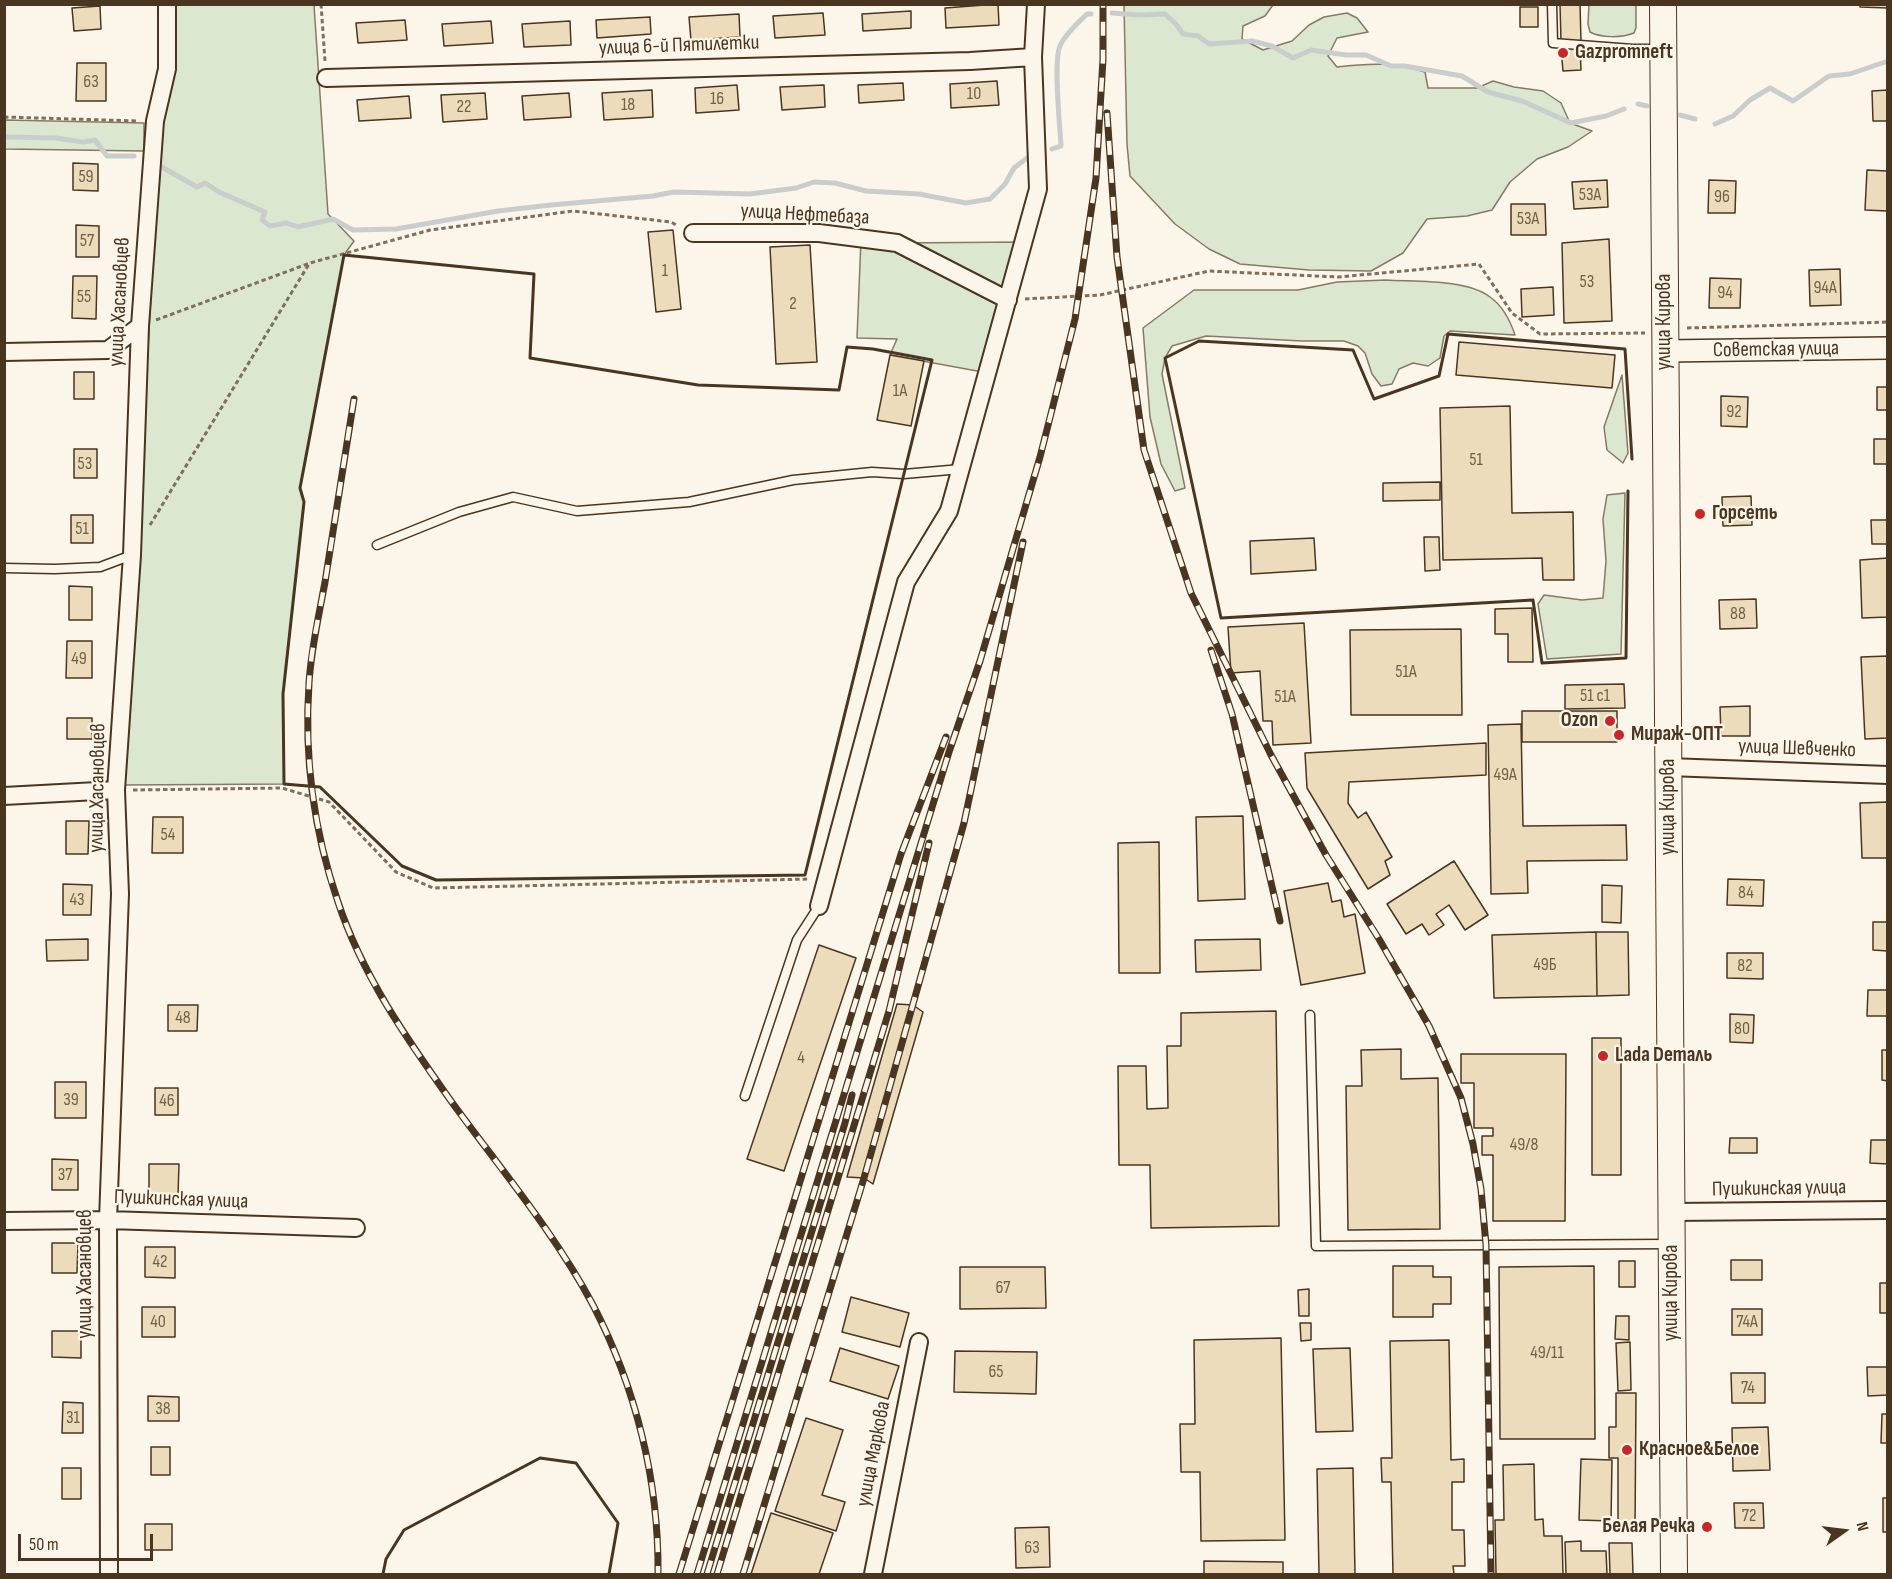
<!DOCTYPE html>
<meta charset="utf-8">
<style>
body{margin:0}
#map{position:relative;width:1892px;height:1579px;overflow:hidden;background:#fbf6e9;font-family:"Sofia Sans Condensed",sans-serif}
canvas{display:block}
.frame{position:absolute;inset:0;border:6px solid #4a3520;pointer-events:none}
.north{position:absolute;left:1814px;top:1501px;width:60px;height:60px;-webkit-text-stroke:4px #fbf6e9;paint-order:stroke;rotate:76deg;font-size:16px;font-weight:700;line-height:24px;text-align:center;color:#4a3520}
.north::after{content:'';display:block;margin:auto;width:21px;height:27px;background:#4a3520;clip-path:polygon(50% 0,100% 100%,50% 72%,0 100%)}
.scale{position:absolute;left:18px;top:1534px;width:135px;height:27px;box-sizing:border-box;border:3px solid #4a3520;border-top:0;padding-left:8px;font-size:18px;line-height:21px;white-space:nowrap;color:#4a3520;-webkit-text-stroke:4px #fbf6e9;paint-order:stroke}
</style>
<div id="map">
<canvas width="1892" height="1579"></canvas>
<div class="frame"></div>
<div class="north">N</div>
<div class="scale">50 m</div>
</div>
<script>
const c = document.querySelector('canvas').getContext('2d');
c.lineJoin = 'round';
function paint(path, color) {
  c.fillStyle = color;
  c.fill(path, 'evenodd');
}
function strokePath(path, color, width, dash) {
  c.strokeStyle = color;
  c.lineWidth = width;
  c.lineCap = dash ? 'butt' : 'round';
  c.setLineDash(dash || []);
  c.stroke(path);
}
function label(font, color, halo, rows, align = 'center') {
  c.font = font + ' "Sofia Sans Condensed",sans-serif';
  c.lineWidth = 4.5;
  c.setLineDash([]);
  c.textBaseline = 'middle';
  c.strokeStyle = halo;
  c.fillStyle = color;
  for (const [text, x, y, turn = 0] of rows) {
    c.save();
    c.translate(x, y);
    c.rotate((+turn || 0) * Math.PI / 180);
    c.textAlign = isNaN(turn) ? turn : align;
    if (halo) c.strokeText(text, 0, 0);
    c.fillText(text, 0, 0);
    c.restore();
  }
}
const green = new Path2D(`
 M 1589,4 L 1636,5 L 1636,28 L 1634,33 C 1622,38 1601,38 1590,32 L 1588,24 Z
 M 170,5 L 314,5 L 328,214 L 354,241 L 344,255 L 300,488 L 304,502 L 283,694 L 284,784 L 123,785 L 161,121 Z
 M 1124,5 L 1273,5 L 1265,16 L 1243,26 L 1242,39 L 1263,50 L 1292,41 L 1309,25 L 1324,17 L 1347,13 L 1357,18 L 1368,32 L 1337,38 L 1328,56 L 1337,67 C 1371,63 1392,62 1425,72 L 1428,88 L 1477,88 L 1493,81 L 1514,87 L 1543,91 L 1561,103 L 1570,123 L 1592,131 L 1568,147 L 1537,159 L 1510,182 L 1492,210 L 1467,216 L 1427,219 L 1403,253 L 1371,271 L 1309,270 L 1240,264 L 1209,249 L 1175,224 L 1130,176 L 1127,144 Z
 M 5,120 L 144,123 L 144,151 L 5,149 Z
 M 861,239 L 897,243 L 1024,242 L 988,373 L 890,355 L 897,339 L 857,338 Z
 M 1386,280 C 1415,282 1466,279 1490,297 C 1503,306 1510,320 1515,335 L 1450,331 L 1444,336 L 1440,358 L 1428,366 L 1413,363 L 1399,369 L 1392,384 L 1381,386 L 1372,374 L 1365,353 L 1358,346 L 1344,341 L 1302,341 L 1206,336 L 1172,346 L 1165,358 L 1162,374 L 1185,488 L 1175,491 L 1161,464 L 1150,417 L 1143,328 L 1194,290 L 1298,290 L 1337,282 Z
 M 1622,375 L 1628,453 L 1623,463 L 1607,450 L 1604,427 Z
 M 1625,493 L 1621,654 L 1547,659 L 1538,604 L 1544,595 L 1582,600 L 1603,598 L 1606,561 L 1603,519 L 1607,495 Z`);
const stream = new Path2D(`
 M 1112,13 L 1139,15 L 1165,14 L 1176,24 L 1183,34 L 1198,36 L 1209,44 L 1252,41 L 1272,46 L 1293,58 L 1311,50 L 1346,55 L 1366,55 L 1391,66 L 1405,66 L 1462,76 L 1488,92 L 1522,101 L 1571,123 L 1606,116 L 1624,109
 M 1638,104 L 1647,106
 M 1680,115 L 1695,119
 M 1715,124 L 1733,116 L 1750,100 L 1770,88 L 1793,101 L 1829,76 L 1850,74 L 1888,61
 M 4,137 L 56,138 L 83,142 L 95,140 L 107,156 L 134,156
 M 1052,149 L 1061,146 C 1060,126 1053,61 1060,46 C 1065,34 1078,23 1087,14 L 1091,14
 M 160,166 L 197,187 L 205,183 L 219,192 L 265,212 L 262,220 L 270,226 L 286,223 L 298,227 L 333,219 L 353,230 L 396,229 L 498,211 L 551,205 L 653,196 L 674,192 L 750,194 L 796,188 L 814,182 L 835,183 L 866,191 L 919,194 L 966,203 L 990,199 L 1005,184 L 1014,168 L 1027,158`);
const building = new Path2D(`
 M 998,4 L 999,25 L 946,28 L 945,8 Z
 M 1560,4 L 1580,4 L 1581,42 L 1561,42 Z
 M 1860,4 L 1888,4 L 1888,8 L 1860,7 Z
 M 100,6 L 101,29 L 74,31 L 72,8 Z
 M 1520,7 L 1538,7 L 1538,27 L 1520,27 Z
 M 911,11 L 911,28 L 863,31 L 862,14 Z
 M 823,13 L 825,35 L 775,38 L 773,16 Z
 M 739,14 L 740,37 L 691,40 L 689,17 Z
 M 650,17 L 651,34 L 597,38 L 596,20 Z
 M 405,20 L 407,40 L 358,43 L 356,23 Z
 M 491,21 L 493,43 L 444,46 L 442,24 Z
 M 570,21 L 571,45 L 524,47 L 522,24 Z
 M 1580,47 L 1581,70 L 1563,71 L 1561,48 Z
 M 77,63 L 106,63 L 106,101 L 76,101 Z
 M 997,81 L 999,105 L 951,108 L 950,84 Z
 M 903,83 L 904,100 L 859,103 L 858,85 Z
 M 737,85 L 739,110 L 696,113 L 695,88 Z
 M 824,85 L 825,107 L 782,110 L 780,87 Z
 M 652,90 L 653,117 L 604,120 L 602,93 Z
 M 1888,90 L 1888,121 L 1873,121 L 1872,91 Z
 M 485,93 L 487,119 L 443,122 L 441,95 Z
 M 569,93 L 571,117 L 524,120 L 522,96 Z
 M 409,96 L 411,118 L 359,121 L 357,100 Z
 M 73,163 L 98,164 L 98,191 L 73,190 Z
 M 1867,170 L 1888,171 L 1888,211 L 1865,210 Z
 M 1607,180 L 1608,207 L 1574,209 L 1572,182 Z
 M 1709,180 L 1736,181 L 1735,213 L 1708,213 Z
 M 1511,204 L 1545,204 L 1546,235 L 1511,235 Z
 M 76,225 L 99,226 L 99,257 L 76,257 Z
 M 673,230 L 681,309 L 656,312 L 648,232 Z
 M 1609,239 L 1612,321 L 1564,323 L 1562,243 Z
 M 810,245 L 817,362 L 776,364 L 770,247 Z
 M 1840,269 L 1841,305 L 1810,306 L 1809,270 Z
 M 73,276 L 97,276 L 96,319 L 72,318 Z
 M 1710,278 L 1741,279 L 1740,308 L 1709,308 Z
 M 1553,287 L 1554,315 L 1522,317 L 1521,289 Z
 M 1459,342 L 1615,355 L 1612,388 L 1456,375 Z
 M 890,355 L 924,361 L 911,426 L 877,420 Z
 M 74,372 L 94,372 L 94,399 L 74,399 Z
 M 1877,387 L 1888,387 L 1888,410 L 1877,410 Z
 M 1721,396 L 1748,397 L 1747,427 L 1721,426 Z
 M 1510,406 L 1512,513 L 1573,512 L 1574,580 L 1543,580 L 1542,558 L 1443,560 L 1440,408 Z
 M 1874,439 L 1888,439 L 1888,464 L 1874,464 Z
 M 74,449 L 97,449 L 97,478 L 74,478 Z
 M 1440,482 L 1440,500 L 1383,501 L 1383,483 Z
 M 1751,496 L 1752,525 L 1723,526 L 1722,497 Z
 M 71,515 L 93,515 L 93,543 L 71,543 Z
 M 1871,520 L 1888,520 L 1888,544 L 1872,544 Z
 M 1424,537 L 1439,537 L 1440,570 L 1425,571 Z
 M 1314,538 L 1316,570 L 1251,574 L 1250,541 Z
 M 1888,558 L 1888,617 L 1862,618 L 1860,560 Z
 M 69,586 L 92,587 L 92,620 L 69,620 Z
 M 1756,599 L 1757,628 L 1720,629 L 1719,600 Z
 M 1532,608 L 1533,662 L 1508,662 L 1508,634 L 1495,634 L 1495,609 Z
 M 1304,623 L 1311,743 L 1273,745 L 1272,721 L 1263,721 L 1260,671 L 1231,673 L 1228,627 Z
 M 1461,629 L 1462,715 L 1351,715 L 1350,630 Z
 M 67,641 L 92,641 L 92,678 L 66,678 Z
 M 1888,656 L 1888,738 L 1865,739 L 1861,657 Z
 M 1624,684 L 1625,708 L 1565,709 L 1565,685 Z
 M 1750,706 L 1750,736 L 1721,736 L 1720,707 Z
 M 1522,711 L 1617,711 L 1617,742 L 1522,742 Z
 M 67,718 L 92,718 L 92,739 L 67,739 Z
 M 1521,724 L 1523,826 L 1626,825 L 1627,860 L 1527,861 L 1528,893 L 1491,894 L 1488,725 Z
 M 1486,743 L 1486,775 L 1349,782 L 1348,803 L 1358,818 L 1366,812 L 1392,857 L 1385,861 L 1390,875 L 1368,889 L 1307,788 L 1305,753 Z
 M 1888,802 L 1888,858 L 1862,858 L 1860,803 Z
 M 1243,816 L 1245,899 L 1198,901 L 1196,817 Z
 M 153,817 L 183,817 L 183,853 L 152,853 Z
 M 66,821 L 89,821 L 88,854 L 66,854 Z
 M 1159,842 L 1160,973 L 1119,973 L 1118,843 Z
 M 1454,861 L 1488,915 L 1465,930 L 1449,905 L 1436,914 L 1444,925 L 1429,935 L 1422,924 L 1406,934 L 1387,904 Z
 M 1728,879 L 1764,880 L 1763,906 L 1727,905 Z
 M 1328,883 L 1332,902 L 1341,900 L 1344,917 L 1355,914 L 1365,973 L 1301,985 L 1284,891 Z
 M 63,884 L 92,885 L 91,915 L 63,915 Z
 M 1602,885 L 1622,886 L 1621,923 L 1602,922 Z
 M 1873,922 L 1888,922 L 1888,951 L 1873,950 Z
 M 1596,932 L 1628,932 L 1629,995 L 1597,996 Z
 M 1596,932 L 1597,996 L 1494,998 L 1492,935 Z
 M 88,939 L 88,960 L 47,961 L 46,940 Z
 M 1260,939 L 1261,970 L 1196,972 L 1195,940 Z
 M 819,945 L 856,958 L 784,1171 L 747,1159 Z
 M 1727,953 L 1763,953 L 1763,979 L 1727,978 Z
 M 1868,990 L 1888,990 L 1888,1016 L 1867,1016 Z
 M 897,1004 L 913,1005 L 923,1012 L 873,1184 L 864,1178 L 847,1177 Z
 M 168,1005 L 198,1005 L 197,1031 L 168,1031 Z
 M 1276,1011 L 1279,1226 L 1151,1228 L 1150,1165 L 1119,1165 L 1118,1066 L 1146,1066 L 1147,1109 L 1168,1108 L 1167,1046 L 1181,1046 L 1181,1013 Z
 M 1730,1014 L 1754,1015 L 1753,1043 L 1730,1042 Z
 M 1592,1038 L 1621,1038 L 1621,1175 L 1592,1175 Z
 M 1401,1049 L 1401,1079 L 1438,1078 L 1440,1229 L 1348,1230 L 1346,1086 L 1362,1086 L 1361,1050 Z
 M 1882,1050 L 1888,1050 L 1888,1081 L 1882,1080 Z
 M 1461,1054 L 1566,1054 L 1565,1221 L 1493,1221 L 1493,1155 L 1482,1155 L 1482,1136 L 1493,1136 L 1493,1128 L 1474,1128 L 1474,1083 L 1461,1083 Z
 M 55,1082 L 86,1082 L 86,1118 L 55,1118 Z
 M 155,1088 L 178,1088 L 178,1115 L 155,1115 Z
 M 1730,1138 L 1757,1138 L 1757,1153 L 1729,1153 Z
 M 1871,1140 L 1888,1140 L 1888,1164 L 1870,1163 Z
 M 52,1159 L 78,1160 L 78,1190 L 52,1190 Z
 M 149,1164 L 179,1164 L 178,1195 L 149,1195 Z
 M 52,1243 L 78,1243 L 77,1273 L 52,1273 Z
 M 145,1247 L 175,1247 L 175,1278 L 145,1277 Z
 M 1731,1260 L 1762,1260 L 1762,1280 L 1731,1280 Z
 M 1619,1261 L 1635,1261 L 1635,1287 L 1619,1287 Z
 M 1393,1266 L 1433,1266 L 1433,1277 L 1451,1277 L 1451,1304 L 1433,1304 L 1433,1317 L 1393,1317 Z
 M 1594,1266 L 1595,1439 L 1500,1439 L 1499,1267 Z
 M 960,1267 L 1045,1267 L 1046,1308 L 960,1309 Z
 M 1880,1283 L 1888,1283 L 1888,1313 L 1880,1313 Z
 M 1309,1289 L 1309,1316 L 1299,1316 L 1298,1290 Z
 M 851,1297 L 909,1313 L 900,1347 L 842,1332 Z
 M 142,1307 L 175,1307 L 175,1337 L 142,1337 Z
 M 1732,1309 L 1762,1309 L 1762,1335 L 1732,1335 Z
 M 1616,1316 L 1629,1316 L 1629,1340 L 1615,1339 Z
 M 1300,1323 L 1311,1323 L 1311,1340 L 1301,1341 Z
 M 52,1331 L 81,1331 L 81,1358 L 52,1357 Z
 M 1281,1338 L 1285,1540 L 1201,1541 L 1200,1472 L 1181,1472 L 1180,1424 L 1195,1424 L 1194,1340 Z
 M 1449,1340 L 1451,1460 L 1464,1459 L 1464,1482 L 1452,1482 L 1452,1530 L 1464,1530 L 1465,1566 L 1453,1566 L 1454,1574 L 1393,1574 L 1391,1482 L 1382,1482 L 1381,1458 L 1392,1458 L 1390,1341 Z
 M 1630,1342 L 1631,1390 L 1618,1391 L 1616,1343 Z
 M 840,1348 L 899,1366 L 888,1399 L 830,1381 Z
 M 1350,1348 L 1353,1431 L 1316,1432 L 1313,1349 Z
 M 955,1351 L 1037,1352 L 1036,1394 L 954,1392 Z
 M 1867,1367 L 1888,1367 L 1888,1395 L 1868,1396 Z
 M 1731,1373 L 1765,1373 L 1765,1403 L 1732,1403 Z
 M 1616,1393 L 1636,1393 L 1635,1530 L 1618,1530 L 1618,1458 L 1609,1458 L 1609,1427 L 1616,1427 Z
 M 148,1396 L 179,1397 L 179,1421 L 148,1421 Z
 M 63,1402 L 83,1403 L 83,1433 L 62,1433 Z
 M 1882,1414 L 1888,1414 L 1888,1443 L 1881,1443 Z
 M 806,1418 L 843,1430 L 822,1495 L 845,1502 L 836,1531 L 775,1511 Z
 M 1768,1427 L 1770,1470 L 1733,1471 L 1732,1428 Z
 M 151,1447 L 170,1447 L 170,1475 L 151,1475 Z
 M 1581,1459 L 1612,1460 L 1611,1521 L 1579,1520 Z
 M 1534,1464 L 1535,1520 L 1543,1519 L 1544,1536 L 1562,1536 L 1563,1574 L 1496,1574 L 1495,1520 L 1504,1520 L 1503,1465 Z
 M 62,1468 L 81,1468 L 81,1499 L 62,1499 Z
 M 1353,1468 L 1355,1574 L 1319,1574 L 1317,1469 Z
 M 1883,1498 L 1888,1498 L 1888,1532 L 1883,1532 Z
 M 1734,1503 L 1763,1503 L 1764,1528 L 1735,1528 Z
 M 771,1513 L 833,1533 L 819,1574 L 751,1574 Z
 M 145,1524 L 172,1524 L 172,1550 L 145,1550 Z
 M 1049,1527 L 1050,1567 L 1016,1568 L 1015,1528 Z
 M 1581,1541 L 1581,1551 L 1606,1551 L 1607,1574 L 1566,1574 L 1565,1542 Z
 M 1609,1543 L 1632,1543 L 1633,1574 L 1610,1574 Z
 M 1204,1561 L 1283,1562 L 1283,1574 L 1204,1574 Z`);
const path = new Path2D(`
 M 321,4 L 325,61
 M 4,117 L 138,121
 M 1025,299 L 1100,295 L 1209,271 L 1338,277 L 1479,264 L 1512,313 L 1540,334 L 1645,333
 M 156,320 L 310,263 L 430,230 L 573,211 L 671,222 L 678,226
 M 1687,328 L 1888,322
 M 150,525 L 309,264
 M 133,790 L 282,788 L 329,802 L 396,872 L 433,888 L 808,879`);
const service = new Path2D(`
 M 1552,4 L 1553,43 L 1633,49 L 1661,49
 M 377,545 L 459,512 L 513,497 L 577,511 L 689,502 L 793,480 L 872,472 L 904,474 L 961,469
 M 4,568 L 55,569 L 100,567 L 132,555
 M 1310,1015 L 1316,1246 L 1670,1244
 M 745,1096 L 797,940 L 819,906`);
const minor = new Path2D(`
 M 326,78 L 970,61 L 1033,57
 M 693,233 L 819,233 L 897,243 L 1008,300
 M 4,352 L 108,350 L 140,326
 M 1668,767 L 1888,775
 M 4,796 L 116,790
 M 819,906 L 906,582 L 949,511 L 1038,189 L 1033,57 L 1036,4
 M 1671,1212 L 1888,1210
 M 4,1221 L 108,1220 L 356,1228
 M 109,1574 L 108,1220 L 120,894 L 116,790 L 132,555 L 140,326 L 155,121 L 167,69 L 167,4
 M 873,1574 L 919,1342`);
const tertiary = new Path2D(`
 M 1665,351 L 1888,348`);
const primary = new Path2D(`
 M 1663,4 L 1674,1574`);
const rail = new Path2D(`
 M 1107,113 L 1117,257 L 1144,450 L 1191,593 L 1271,755 L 1326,855 L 1379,939 L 1429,1026 L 1461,1098 L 1473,1144 L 1481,1189 L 1486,1245 L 1491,1574
 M 354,399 C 344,460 335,521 325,582 C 319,615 311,649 309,683 C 304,756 314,832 338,902 C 362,975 407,1039 451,1101 C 499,1167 554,1232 593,1305 C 636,1388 659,1481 658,1574
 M 1211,650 L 1232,714 L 1280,921
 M 679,1574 L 901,854 L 946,737
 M 697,1574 L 949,752 L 980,661 L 1040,457 L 1075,319 L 1096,178 L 1103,59 L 1103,4
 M 707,1574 L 845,1123 L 852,1095
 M 717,1574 L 889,1011 L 929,843
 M 743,1574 L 864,1178 L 964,823 L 1023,542`);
const wall = new Path2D(`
 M 344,255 L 534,274 L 530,358 L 698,385 L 839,390 L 847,347 L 873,349 L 932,360 L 805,875 L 436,880 L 402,866 L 320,787 L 284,784 L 283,694 L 304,502 L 300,488 Z
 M 1628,491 L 1626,658 L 1542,663 L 1533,600 L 1221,618 L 1165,358 L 1199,341 L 1353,350 L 1374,399 L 1439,376 L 1448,334 L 1625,349 L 1632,459
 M 383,1574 L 386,1559 L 404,1530 L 540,1458 L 576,1463 L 618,1523 L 609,1574`);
const markers = [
 [1563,53,6,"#c62828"],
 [1700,514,6,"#c62828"],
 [1610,721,6,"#c62828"],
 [1619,735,6,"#c62828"],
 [1603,1056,6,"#c62828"],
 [1627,1450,6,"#c62828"],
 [1707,1527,6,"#c62828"]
];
const numberNames = [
 ["63",91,82],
 ["10",974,94],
 ["16",717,99],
 ["18",628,105],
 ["22",464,107],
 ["59",86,177],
 ["53А",1590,195],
 ["96",1722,197],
 ["53А",1528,219],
 ["57",87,241],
 ["1",665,271],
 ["53",1587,282],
 ["94А",1825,288],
 ["94",1725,293],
 ["55",84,297],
 ["2",793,304],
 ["1А",900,391],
 ["92",1734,412],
 ["51",1476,460],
 ["53",85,464],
 ["51",82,529],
 ["88",1738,614],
 ["49",79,659],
 ["51А",1406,672],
 ["51 с1",1595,696],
 ["51А",1285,697],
 ["49А",1505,775],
 ["54",168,835],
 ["84",1746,893],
 ["43",77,900],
 ["49Б",1545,965],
 ["82",1745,966],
 ["48",183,1018],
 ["80",1742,1029],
 ["4",801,1058],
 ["39",71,1100],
 ["46",167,1101],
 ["49/8",1524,1145],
 ["37",65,1175],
 ["42",160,1262],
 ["67",1003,1288],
 ["40",158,1322],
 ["74А",1747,1322],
 ["49/11",1547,1353],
 ["65",996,1372],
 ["74",1748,1388],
 ["38",163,1409],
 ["31",73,1418],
 ["72",1749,1516],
 ["63",1032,1548]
];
const streetNames = [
 ["улица 6-й Пятилетки",679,46,-2],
 ["улица Нефтебаза",805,215,3],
 ["улица Хасановцев",120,302,-87],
 ["улица Кирова",1665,322,-90],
 ["Советская улица",1776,350,-1],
 ["улица Шевченко",1797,749,2],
 ["улица Хасановцев",98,788,-89],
 ["улица Кирова",1669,807,-90],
 ["Пушкинская улица",1779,1189,-1],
 ["Пушкинская улица",181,1200,2],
 ["улица Хасановцев",86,1274,-90],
 ["улица Кирова",1672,1293,-90],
 ["улица Маркова",874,1454,-79]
];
const poiNames = [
 ["Gazpromneft",1575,53],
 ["Горсеть",1712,514],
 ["Ozon",1598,721,"right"],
 ["Мираж-ОПТ",1631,735],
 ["Lada Dеталь",1615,1056],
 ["Красное&Белое",1639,1450],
 ["Белая Речка",1695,1527,"right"]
];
paint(green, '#dce7d0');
strokePath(green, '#887966', 1.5);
strokePath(stream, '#c9cecd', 5);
paint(building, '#ecdcbc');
strokePath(building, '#4a3520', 1.5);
strokePath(service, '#4a3520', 11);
strokePath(minor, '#4a3520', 20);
strokePath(tertiary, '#4a3520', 24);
strokePath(primary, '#4a3520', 28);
strokePath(path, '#7f6f5c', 3, [4.5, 3]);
strokePath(service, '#fbf6e9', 8);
strokePath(minor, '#fbf6e9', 16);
strokePath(tertiary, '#fbf6e9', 21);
strokePath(primary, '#fbf6e9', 26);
strokePath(rail, '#4a3520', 7);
strokePath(rail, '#fbf6e9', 4.5, [14]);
strokePath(wall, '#4a3520', 3);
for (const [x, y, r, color] of markers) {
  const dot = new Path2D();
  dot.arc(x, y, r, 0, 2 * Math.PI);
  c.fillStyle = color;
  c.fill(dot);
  strokePath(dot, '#fbf6e9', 2);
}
label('18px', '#725f47', null, numberNames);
label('21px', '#4a3520', '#fbf6e9', streetNames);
label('bold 21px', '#4a3520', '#fbf6e9', poiNames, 'left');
</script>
